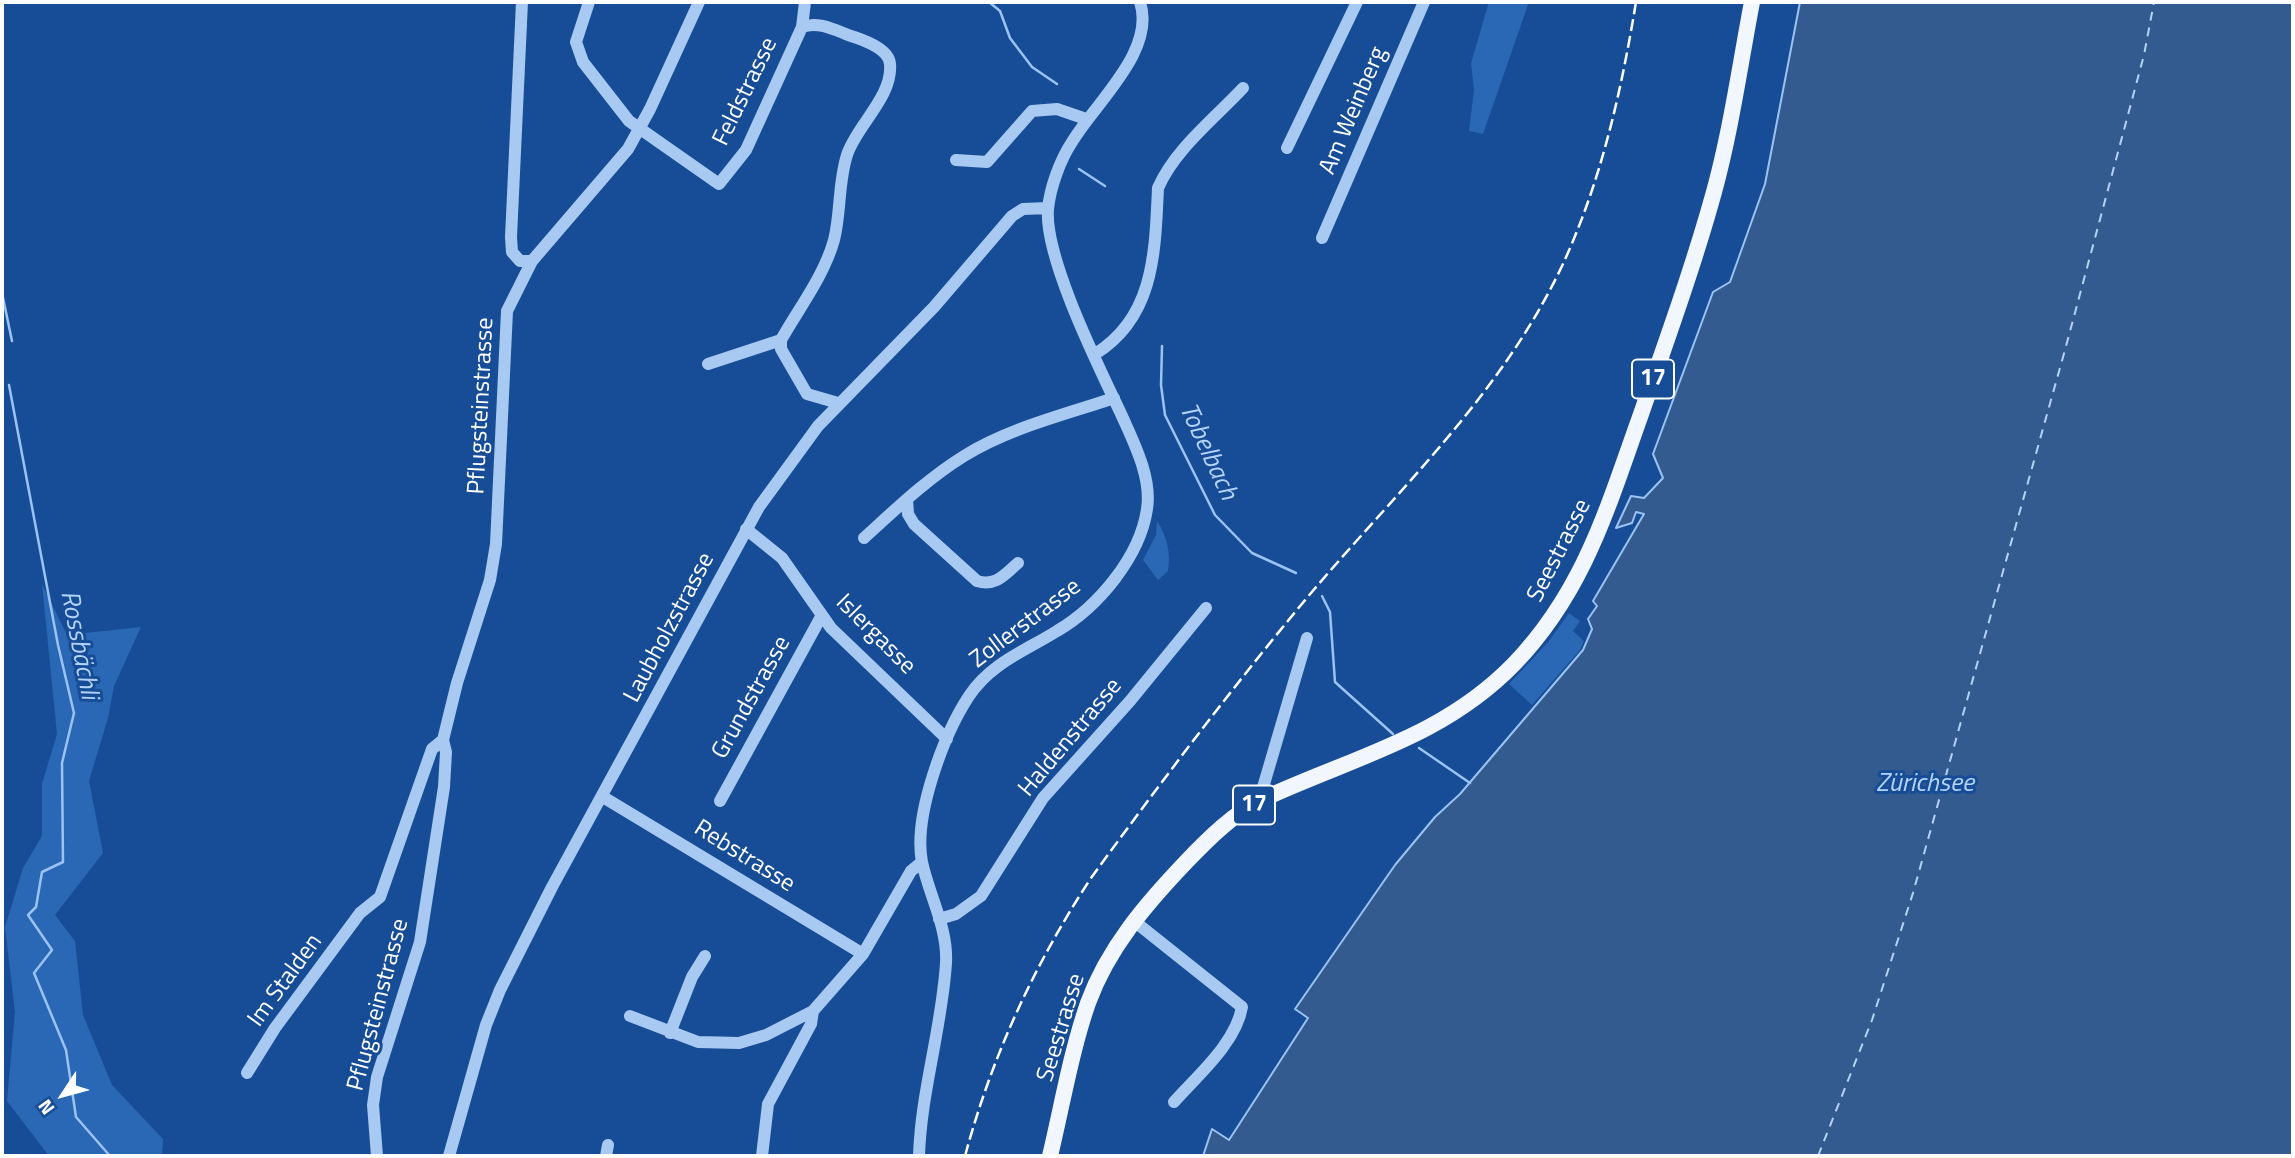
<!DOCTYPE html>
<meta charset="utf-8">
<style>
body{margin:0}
#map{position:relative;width:2295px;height:1158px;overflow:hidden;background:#174d96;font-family:"Titillium Web",sans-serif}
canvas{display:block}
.frame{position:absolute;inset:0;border:4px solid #fff;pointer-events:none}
.north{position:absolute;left:28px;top:1060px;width:70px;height:70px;-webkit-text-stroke:5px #174d96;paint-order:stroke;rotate:234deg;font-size:19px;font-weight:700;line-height:28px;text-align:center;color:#fff}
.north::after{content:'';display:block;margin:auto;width:24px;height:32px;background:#fff;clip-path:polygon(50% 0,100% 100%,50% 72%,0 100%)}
</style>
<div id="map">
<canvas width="2295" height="1158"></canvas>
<div class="frame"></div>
<div class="north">N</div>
</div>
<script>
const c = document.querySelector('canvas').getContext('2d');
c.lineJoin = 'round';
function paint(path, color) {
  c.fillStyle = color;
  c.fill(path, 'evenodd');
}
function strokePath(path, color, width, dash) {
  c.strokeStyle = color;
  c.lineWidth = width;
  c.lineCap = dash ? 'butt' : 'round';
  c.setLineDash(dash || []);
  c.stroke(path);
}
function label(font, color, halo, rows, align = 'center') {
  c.font = font + ' "Titillium Web",sans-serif';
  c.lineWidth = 6;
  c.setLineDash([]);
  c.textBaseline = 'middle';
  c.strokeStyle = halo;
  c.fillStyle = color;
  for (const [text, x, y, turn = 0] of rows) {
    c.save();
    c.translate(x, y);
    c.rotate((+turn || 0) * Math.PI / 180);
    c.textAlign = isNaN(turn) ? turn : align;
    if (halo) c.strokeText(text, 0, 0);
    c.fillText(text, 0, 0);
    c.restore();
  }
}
const green = new Path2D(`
 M 1489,2 L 1529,2 L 1483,134 L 1469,131 L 1474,90 L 1471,63 Z
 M 1157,521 C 1167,536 1171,553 1168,571 L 1158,580 L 1143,560 L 1156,535 Z
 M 42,584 L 67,635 L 141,627 L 114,686 L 108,718 L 89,781 L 103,853 L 55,915 L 75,941 L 83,1015 L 112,1085 L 163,1139 L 162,1156 L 49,1156 L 7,1101 L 15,1012 L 5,927 L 23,868 L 42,836 L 42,784 L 57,734 Z
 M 1569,613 L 1580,621 L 1573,631 L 1584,641 L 1580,650 L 1532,705 L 1509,684 L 1549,641 Z`);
const water = new Path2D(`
 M 1800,2 L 2293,2 L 2293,1156 L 1203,1156 L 1212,1129 L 1229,1140 L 1308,1018 L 1295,1009 L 1395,865 L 1435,817 L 1460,794 L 1583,650 L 1592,629 L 1588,619 L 1597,606 L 1593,601 L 1644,514 L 1636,512 L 1632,523 L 1616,528 L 1631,496 L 1644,498 L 1663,478 L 1653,454 L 1713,292 L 1730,282 L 1765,184 Z`);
const stream = new Path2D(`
 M 989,2 L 1000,11 L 1010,38 L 1032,67 L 1057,84
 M 1079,169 L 1105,186
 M 2,293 L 12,341
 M 1162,346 L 1161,385 L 1165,415 L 1215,515 L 1252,553 L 1296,573
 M 9,385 L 58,645 L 74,713 L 62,763 L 63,862 L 42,872 L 36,907 L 28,915 L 52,950 L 34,973 L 66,1050 L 76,1117 L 110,1156
 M 1322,596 L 1330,612 L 1335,682 L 1393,734
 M 1419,748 L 1470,783`);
const ferry = new Path2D(`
 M 1818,1156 L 1872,1020 L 1913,893 L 2065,350 L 2144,55 L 2154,2`);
const minor = new Path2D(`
 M 522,2 L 511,237 L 512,252 L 520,261 L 532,261
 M 589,2 L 576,42 L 583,62 L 629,121 L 719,184 L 746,150 L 802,27 L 805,2
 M 1287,148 L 1357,2
 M 956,160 L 987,162 L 1032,111 L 1057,109 L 1086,119
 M 1322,238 L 1424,2
 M 781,340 C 799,308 824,276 834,240 C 841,213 838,183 847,155 C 856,126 893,97 890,64 C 889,48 861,39 848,35 C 833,29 817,21 802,27
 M 781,340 L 781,349 L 807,394 L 838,403
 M 1095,354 C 1155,317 1155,251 1158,188 C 1175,149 1215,118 1243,88
 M 708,364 L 781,340
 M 907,499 L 908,514 L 914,524 L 977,581 C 996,587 1005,574 1018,563
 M 746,529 L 782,558 L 831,628 L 947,739
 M 864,538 C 896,509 927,479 964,456 C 1009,428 1064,415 1114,398
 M 603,797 L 863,954
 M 720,801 L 822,615
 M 1259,801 L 1307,638
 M 939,919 L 956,914 L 981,896 L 1043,798 L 1130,701 L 1206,608
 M 1134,921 L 1242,1007 C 1236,1043 1197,1076 1174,1102
 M 630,1016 L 698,1042 L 739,1043 L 766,1035 L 813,1011 L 863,954 L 911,871 L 922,862
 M 670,1033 L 692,977 L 705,956
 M 247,1073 L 275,1028 L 360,913 L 380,897 L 432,749 L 443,740
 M 377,1156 L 373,1105 L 377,1077 L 420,942 L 444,787 L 446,752 L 443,740 L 457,683 L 490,580 L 496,544 L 507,311 L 532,261 L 628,149 L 650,109 L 699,2
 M 449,1156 L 486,1025 L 500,990 L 552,887 L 759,507 L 818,426 L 934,307 L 1012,216 L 1023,209 L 1048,208
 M 606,1156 L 608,1145
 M 762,1156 L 768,1104 L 811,1024 L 813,1011
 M 919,1156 C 921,1091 942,1028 946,963 C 948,928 929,895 922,862 C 913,816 944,734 969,696 C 991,663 1025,651 1057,631 C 1098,607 1140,557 1147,509 C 1152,478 1134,443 1122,416 C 1100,369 1044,258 1048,209 C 1050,188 1060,160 1072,142 C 1096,102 1156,51 1140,2`);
const major = new Path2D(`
 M 1050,1156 C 1062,1106 1071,1052 1088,1003 C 1108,948 1146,904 1186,862 C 1207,840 1235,812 1263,799 C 1353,757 1442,738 1514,664 C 1584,591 1607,509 1640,417 C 1666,342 1693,268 1714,192 C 1731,130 1740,65 1752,2`);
const rail = new Path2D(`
 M 965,1156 C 992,1056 1034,965 1091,878 C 1161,782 1234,685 1311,593 C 1400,488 1502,393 1562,266 C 1601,182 1621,93 1636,2`);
const shields = [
 [1653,379,42],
 [1254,805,42]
];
const shieldNames = [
 ["17",1653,379],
 ["17",1254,805]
];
const streetNames = [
 ["Feldstrasse",746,92,-64],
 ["Am Weinberg",1354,111,-67],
 ["Pflugsteinstrasse",482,406,-87],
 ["Seestrasse",1560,551,-63],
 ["Zollerstrasse",1026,624,-37],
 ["Laubholzstrasse",670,628,-62],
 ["Islergasse",875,635,45],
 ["Grundstrasse",752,698,-61],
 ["Haldenstrasse",1071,738,-50],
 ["Rebstrasse",744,857,32],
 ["Im Stalden",286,981,-54],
 ["Pflugsteinstrasse",379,1005,-75],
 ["Seestrasse",1062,1028,-73]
];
const waterNames = [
 ["Tobelbach",1207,452,65],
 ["Rossbächli",78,645,79],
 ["Zürichsee",1925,785]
];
paint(green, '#2a67b4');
paint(water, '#335b90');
strokePath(water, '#9ac3f4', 2);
strokePath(stream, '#9ac3f4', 2.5);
strokePath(ferry, '#b4d3f8', 2, [9, 7]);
strokePath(minor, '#a8c9f1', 12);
strokePath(major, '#f2f7ff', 16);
strokePath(rail, '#fff', 2.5, [12, 5]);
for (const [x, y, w] of shields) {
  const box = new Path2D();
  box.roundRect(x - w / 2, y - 19.5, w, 39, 5);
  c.fillStyle = '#174d96';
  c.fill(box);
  strokePath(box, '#fff', 2);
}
label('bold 23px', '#fff', null, shieldNames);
label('24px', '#fff', '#174d96', streetNames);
label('italic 26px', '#b4d3f8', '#174d96', waterNames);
</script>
